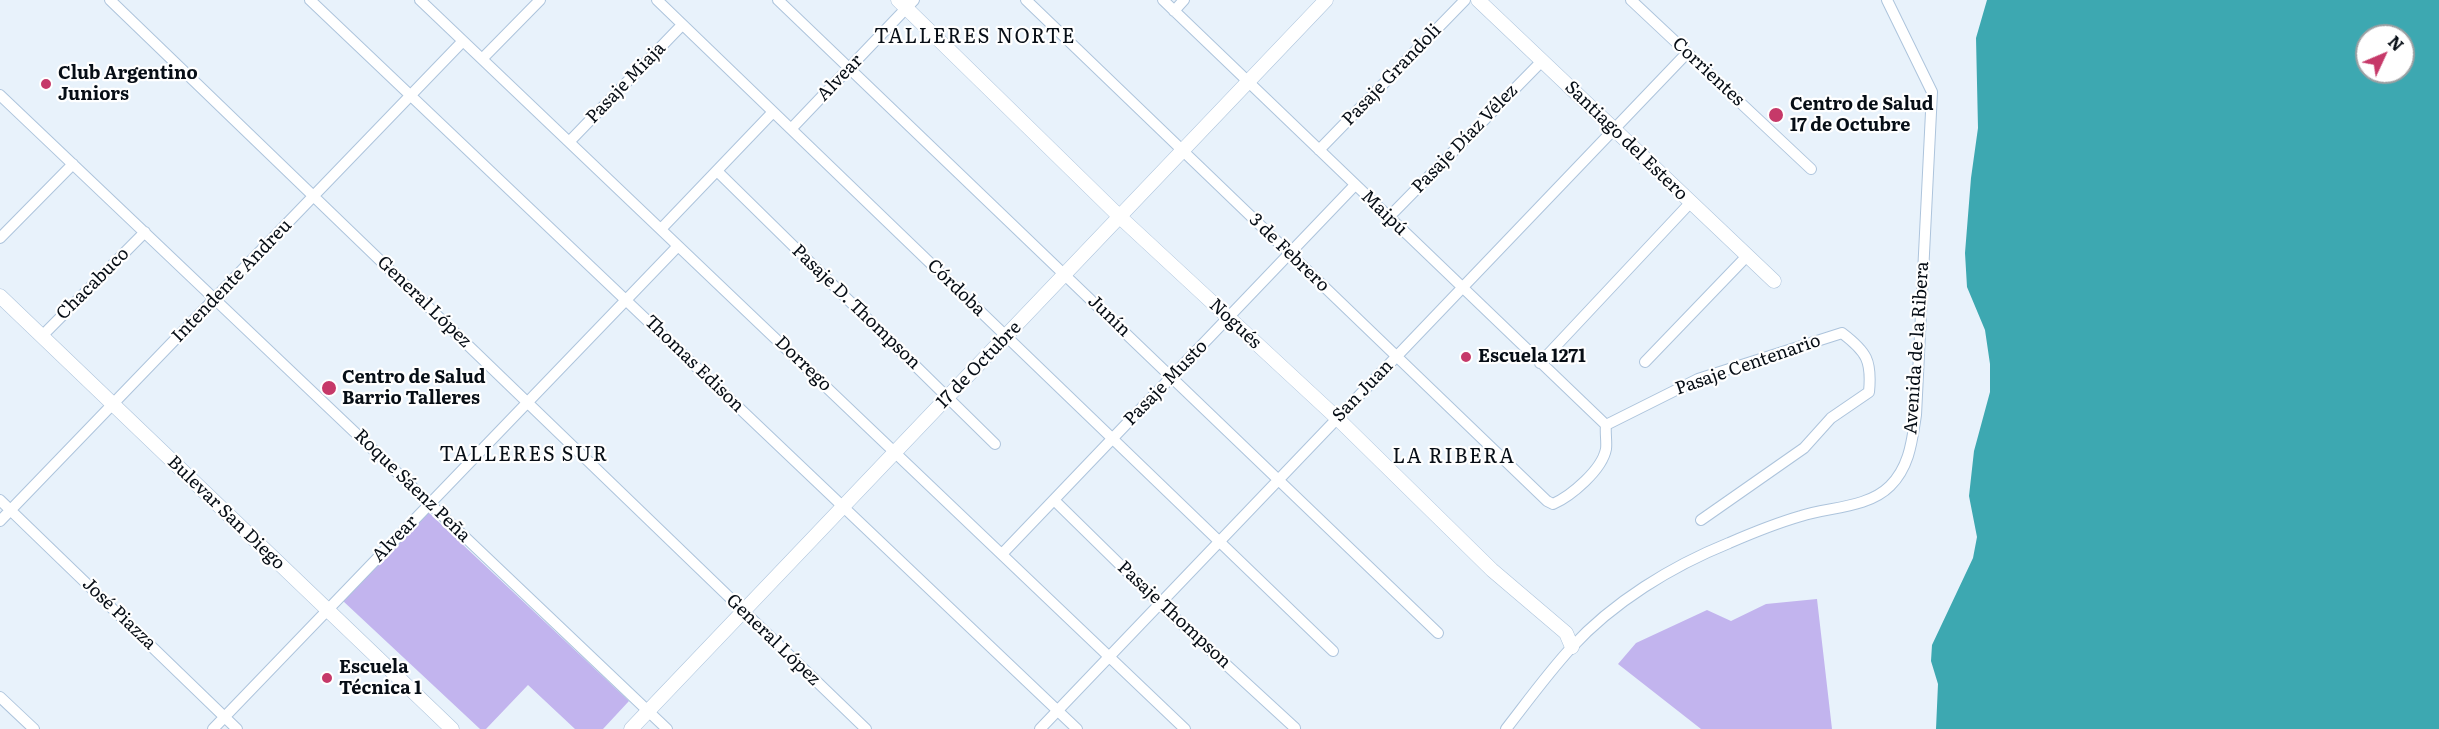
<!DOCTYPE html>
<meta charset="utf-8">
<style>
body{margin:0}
#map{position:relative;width:2439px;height:729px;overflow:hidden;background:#e8f2fb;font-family:Literata,serif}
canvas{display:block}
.north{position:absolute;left:2355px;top:24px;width:60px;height:60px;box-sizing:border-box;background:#fff;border:2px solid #9c9fa2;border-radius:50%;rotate:46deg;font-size:16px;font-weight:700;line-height:24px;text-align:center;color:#070e16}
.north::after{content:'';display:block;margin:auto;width:21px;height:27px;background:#c63969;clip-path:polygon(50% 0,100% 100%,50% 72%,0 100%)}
</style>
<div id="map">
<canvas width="2439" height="729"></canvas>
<div class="north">N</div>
</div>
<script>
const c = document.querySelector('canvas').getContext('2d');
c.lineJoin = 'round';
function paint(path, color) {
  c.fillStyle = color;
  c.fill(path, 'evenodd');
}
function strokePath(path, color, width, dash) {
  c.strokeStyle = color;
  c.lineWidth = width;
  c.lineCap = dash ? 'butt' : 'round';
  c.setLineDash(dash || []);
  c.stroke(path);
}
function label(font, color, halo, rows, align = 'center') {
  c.font = font + ' Literata,serif';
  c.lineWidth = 4.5;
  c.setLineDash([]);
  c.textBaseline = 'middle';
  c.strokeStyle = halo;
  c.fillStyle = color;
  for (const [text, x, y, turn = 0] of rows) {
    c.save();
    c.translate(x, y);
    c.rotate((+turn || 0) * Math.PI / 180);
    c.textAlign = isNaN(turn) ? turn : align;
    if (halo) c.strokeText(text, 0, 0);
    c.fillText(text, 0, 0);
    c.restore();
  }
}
const green = new Path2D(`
 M 427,511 L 629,701 L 603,729 L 575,729 L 528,685 L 486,729 L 480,729 L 343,601 Z
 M 1817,599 L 1832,729 L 1701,729 L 1618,664 L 1636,643 L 1707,610 L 1731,621 L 1766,604 Z`);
const water = new Path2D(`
 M 1987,0 L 2439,0 L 2439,729 L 1936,729 L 1938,684 L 1931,661 L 1932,645 L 1973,558 L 1977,537 L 1969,496 L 1974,451 L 1990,392 L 1990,364 L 1985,330 L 1967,287 L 1965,253 L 1971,178 L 1978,128 L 1976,38 ZM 2367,36 L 2403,36 L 2403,72 L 2367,72 Z`);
const street = new Path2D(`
 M 110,0 L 866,729
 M 310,0 L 1077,729
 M 420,0 L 1185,729
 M 657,0 L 1333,651
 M 778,0 L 1438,633
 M 1026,0 L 1547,501 L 1553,504 C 1571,496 1602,470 1606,449 C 1607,442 1605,433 1606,425
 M 1163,0 L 1606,425
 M 1631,0 L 1811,169
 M 1174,11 L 1184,0
 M 482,59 L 540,0
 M 0,95 L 667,729
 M 791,129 L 914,0
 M 569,142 L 682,25
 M 1319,150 L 1465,0
 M 717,171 L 995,444
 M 1389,217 L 1542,61
 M 661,229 L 773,112
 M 0,238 L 73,164
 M 42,336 L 145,232
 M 1645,362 L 1747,256
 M 1540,363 L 1691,202
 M 1606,425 L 1698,379 L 1842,333 C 1867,352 1872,361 1869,392 L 1831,418 L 1804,448 L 1701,520
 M 0,500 L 237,729
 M 1054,500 L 1159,603 L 1295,728
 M 0,521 L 463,41
 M 1002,554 L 1355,185
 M 0,697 L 34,729
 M 213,729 L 678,246
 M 1040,729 L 1687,53
 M 1506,729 C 1527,702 1548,673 1571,648 C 1613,602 1672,566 1729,543 C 1752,533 1777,523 1801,516 C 1829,507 1868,508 1890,486 C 1910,466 1912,440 1916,415 L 1932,92 L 1887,0`);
const secondary = new Path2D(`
 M 898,0 L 1120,217 L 1337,418 L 1492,570 L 1566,633 L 1572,647
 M 1478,0 L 1774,281
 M 0,296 L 452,729
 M 631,729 L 1326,0`);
const markers = [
 [46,84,6,"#c63969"],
 [1776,115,8,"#c63969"],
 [1466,357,6,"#c63969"],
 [329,388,8,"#c63969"],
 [327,678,6,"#c63969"]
];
const streetNames = [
 ["Corrientes",1708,72,43],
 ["Pasaje Grandoli",1392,75,-46],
 ["Alvear",840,78,-46],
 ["Pasaje Miaja",626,83,-46],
 ["Pasaje Díaz Vélez",1465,139,-46],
 ["Santiago del Estero",1626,141,44],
 ["Maipú",1384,213,44],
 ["3 de Febrero",1289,253,44],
 ["Intendente Andreu",232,281,-46],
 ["Chacabuco",93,284,-45],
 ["Córdoba",956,288,44],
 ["General López",424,302,44],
 ["Pasaje D. Thompson",856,307,44],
 ["Junín",1109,316,44],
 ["Nogués",1235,324,43],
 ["Avenida de la Ribera",1917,348,-86],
 ["Thomas Edison",694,364,44],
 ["Dorrego",803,364,44],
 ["17 de Octubre",979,365,-46],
 ["Pasaje Centenario",1748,365,-19],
 ["Pasaje Musto",1166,383,-46],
 ["San Juan",1363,391,-46],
 ["Roque Sáenz Peña",412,486,44],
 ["Bulevar San Diego",226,513,44],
 ["Alvear",395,539,-46],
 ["José Piazza",119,614,44],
 ["Pasaje Thompson",1174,615,43],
 ["General López",773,640,44]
];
const poiNames = [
 ["Club Argentino",58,74],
 ["Juniors",58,95],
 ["Centro de Salud",1790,105],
 ["17 de Octubre",1790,126],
 ["Escuela 1271",1478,357],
 ["Centro de Salud",342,378],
 ["Barrio Talleres",342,399],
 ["Escuela",339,668],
 ["Técnica 1",339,689]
];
const neighbourhoodNames = [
 ["TALLERES NORTE",975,37],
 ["TALLERES SUR",524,455],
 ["LA RIBERA",1454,457]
];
paint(green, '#c2b4ee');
paint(water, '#3da8b1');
strokePath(street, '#adc4dc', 12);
strokePath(secondary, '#adc4dc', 15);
strokePath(street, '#fff', 10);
strokePath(secondary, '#fff', 14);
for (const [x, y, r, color] of markers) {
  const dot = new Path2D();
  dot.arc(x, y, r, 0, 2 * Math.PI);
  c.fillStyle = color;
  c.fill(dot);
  strokePath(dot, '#fff', 2);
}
label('18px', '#070e16', '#fff', streetNames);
label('bold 18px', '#070e16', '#fff', poiNames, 'left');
c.letterSpacing = '1.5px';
label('20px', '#070e16', '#fff', neighbourhoodNames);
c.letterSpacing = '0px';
</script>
